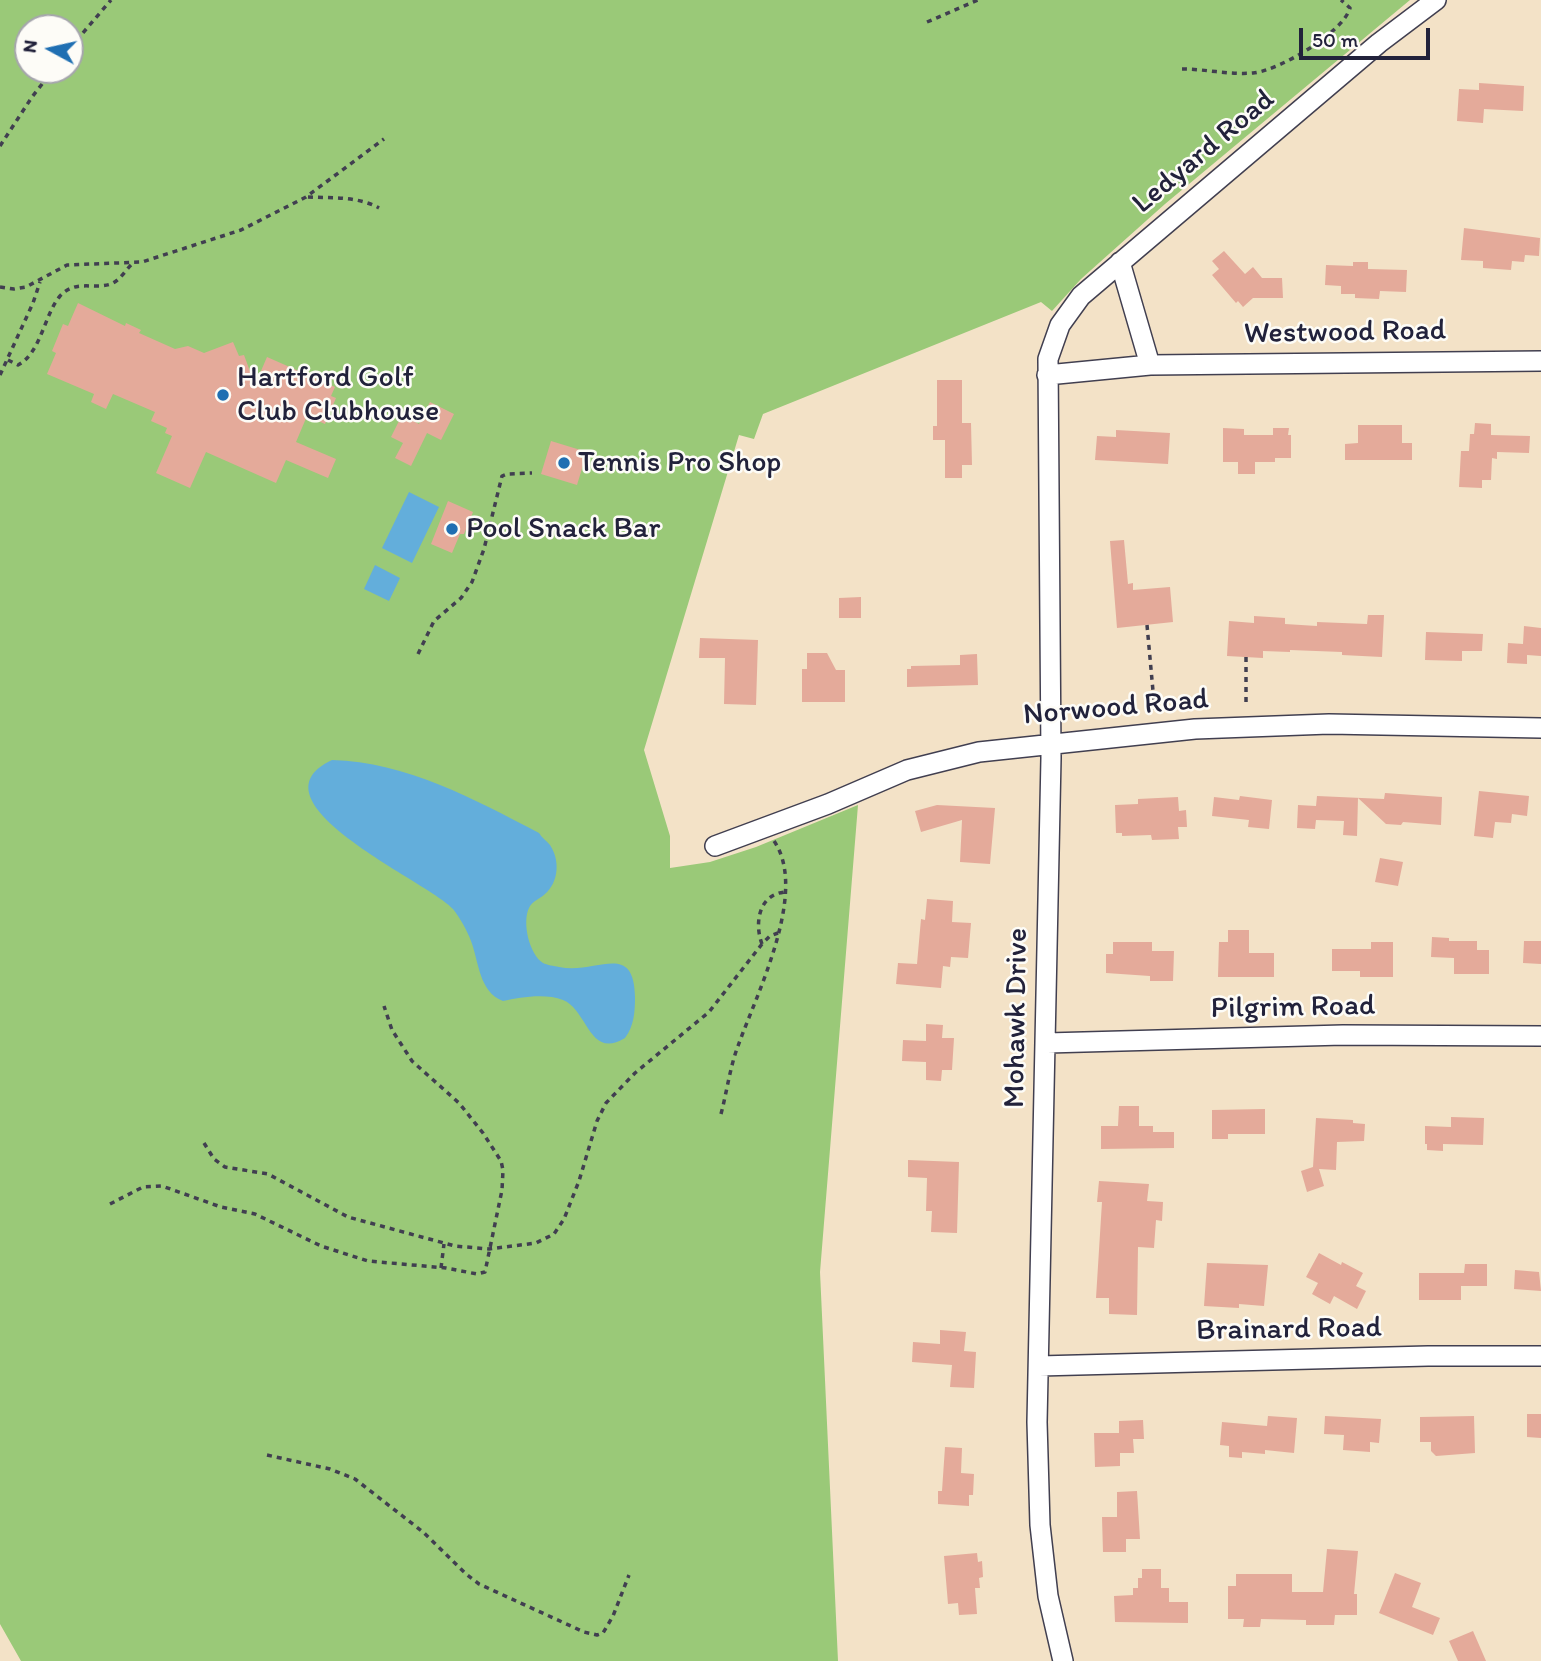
<!DOCTYPE html>
<style>
body{margin:0}
#map{position:relative;width:1541px;height:1661px;overflow:hidden;background:#f3e2c7;font-family:Itim,sans-serif}
canvas{display:block}
.north{position:absolute;left:14px;top:14px;width:70px;height:70px;box-sizing:border-box;background:#fdfcf7;border:2px solid #a5a5ac;border-radius:50%;rotate:278deg;font-size:19px;font-weight:700;line-height:28px;text-align:center;color:#22223b}
.north::after{content:'';display:block;margin:auto;width:24px;height:32px;background:#1f6fb2;clip-path:polygon(50% 0,100% 100%,50% 72%,0 100%)}
.scale{position:absolute;left:1299px;top:28px;width:131px;height:32px;box-sizing:border-box;border:4px solid #22223b;border-top:0;padding-left:9px;font-size:21px;line-height:24px;white-space:nowrap;color:#22223b;-webkit-text-stroke:5px #fdfcf7;paint-order:stroke}
</style>
<div id="map">
<canvas width="1541" height="1661"></canvas>
<div class="north">N</div>
<div class="scale">50 m</div>
</div>
<script>
const c = document.querySelector('canvas').getContext('2d');
c.lineJoin = 'round';
function paint(path, color) {
  c.fillStyle = color;
  c.fill(path, 'evenodd');
}
function strokePath(path, color, width, dash) {
  c.strokeStyle = color;
  c.lineWidth = width;
  c.lineCap = dash ? 'butt' : 'round';
  c.setLineDash(dash || []);
  c.stroke(path);
}
function label(font, color, halo, rows, align = 'center') {
  c.font = font + ' Itim,sans-serif';
  c.lineWidth = 5;
  c.setLineDash([]);
  c.textBaseline = 'middle';
  c.strokeStyle = halo;
  c.fillStyle = color;
  for (const [text, x, y, turn = 0] of rows) {
    c.save();
    c.translate(x, y);
    c.rotate((+turn || 0) * Math.PI / 180);
    c.textAlign = isNaN(turn) ? turn : align;
    if (halo) c.strokeText(text, 0, 0);
    c.fillText(text, 0, 0);
    c.restore();
  }
}
const green = new Path2D(`
 M 0,0 L 1410,0 L 1165,204 L 1081,279 L 1052,311 L 1041,302 L 763,414 L 754,439 L 739,435 L 644,750 L 670,836 L 670,868 L 710,862 L 756,847 L 858,805 L 820,1272 L 838,1661 L 21,1661 L 0,1624 ZM 28,28 L 70,28 L 70,70 L 28,70 Z`);
const water = new Path2D(`
 M 409,492 L 439,507 L 412,563 L 382,548 Z
 M 375,565 L 400,578 L 389,601 L 364,589 Z
 M 332,760 C 406,762 474,799 539,833 C 542,838 547,841 550,845 C 560,860 559,882 545,894 C 540,899 532,901 529,908 C 522,922 529,954 543,963 C 547,965 554,966 559,967 C 596,975 634,940 635,997 C 635,1012 634,1026 625,1038 C 589,1060 588,1010 563,1000 C 546,993 520,997 503,1001 C 479,992 479,962 471,941 C 467,930 460,918 453,909 C 433,884 243,802 332,760 Z`);
const building = new Path2D(`
 M 1479,83 L 1524,86 L 1523,111 L 1484,109 L 1483,123 L 1457,121 L 1459,89 L 1479,90 Z
 M 1464,228 L 1540,238 L 1539,256 L 1525,255 L 1524,262 L 1512,261 L 1511,270 L 1483,268 L 1483,261 L 1461,260 Z
 M 1224,251 L 1245,274 L 1253,267 L 1262,278 L 1282,278 L 1283,298 L 1253,298 L 1243,307 L 1238,301 L 1236,303 L 1212,275 L 1219,269 L 1212,261 Z
 M 1353,262 L 1368,262 L 1368,269 L 1407,270 L 1406,292 L 1380,291 L 1379,299 L 1355,298 L 1355,294 L 1341,294 L 1341,286 L 1325,285 L 1326,265 L 1353,266 Z
 M 78,303 L 125,326 L 126,323 L 141,330 L 139,333 L 175,349 L 188,346 L 204,353 L 233,342 L 239,356 L 244,355 L 255,385 L 267,357 L 335,387 L 331,396 L 336,398 L 325,424 L 307,416 L 296,442 L 336,459 L 328,478 L 286,460 L 276,483 L 206,452 L 190,488 L 156,473 L 172,436 L 165,433 L 167,428 L 151,421 L 155,412 L 113,394 L 106,409 L 91,402 L 94,394 L 47,374 L 56,353 L 52,351 L 63,324 L 68,326 Z
 M 937,380 L 962,380 L 962,423 L 971,423 L 972,465 L 962,465 L 962,478 L 945,478 L 945,440 L 933,440 L 933,426 L 937,426 Z
 M 430,402 L 454,414 L 441,440 L 427,433 L 411,466 L 395,458 L 403,443 L 391,437 L 402,415 L 419,424 Z
 M 1475,423 L 1491,424 L 1491,435 L 1530,436 L 1529,453 L 1497,452 L 1497,459 L 1492,458 L 1491,480 L 1482,480 L 1482,488 L 1459,487 L 1461,451 L 1469,451 L 1470,434 L 1474,434 Z
 M 1358,425 L 1402,425 L 1402,443 L 1412,443 L 1412,460 L 1345,460 L 1345,444 L 1358,443 Z
 M 1223,428 L 1244,429 L 1244,435 L 1273,435 L 1273,428 L 1289,428 L 1288,435 L 1291,435 L 1291,458 L 1275,458 L 1275,462 L 1255,462 L 1255,474 L 1238,474 L 1238,462 L 1223,462 Z
 M 1116,430 L 1170,433 L 1168,464 L 1095,460 L 1097,436 L 1116,437 Z
 M 551,441 L 587,452 L 577,485 L 541,474 Z
 M 448,501 L 473,512 L 464,534 L 460,534 L 452,553 L 431,544 Z
 M 1124,540 L 1128,584 L 1133,583 L 1133,590 L 1170,587 L 1173,622 L 1117,628 L 1110,541 Z
 M 861,597 L 861,618 L 839,618 L 839,598 Z
 M 1368,615 L 1384,615 L 1382,657 L 1342,655 L 1342,652 L 1290,650 L 1290,652 L 1263,651 L 1263,658 L 1227,656 L 1229,621 L 1254,623 L 1254,616 L 1285,618 L 1285,624 L 1317,626 L 1317,622 L 1367,624 Z
 M 1524,626 L 1541,628 L 1541,656 L 1527,655 L 1527,664 L 1507,663 L 1508,643 L 1523,644 Z
 M 1426,632 L 1483,634 L 1482,651 L 1462,651 L 1462,661 L 1425,660 Z
 M 700,638 L 758,640 L 756,705 L 724,704 L 725,658 L 699,658 Z
 M 807,653 L 827,653 L 836,670 L 845,670 L 845,702 L 802,702 L 802,669 L 807,669 Z
 M 977,654 L 978,685 L 907,687 L 907,669 L 911,669 L 911,666 L 960,665 L 960,655 Z
 M 1479,791 L 1529,796 L 1527,816 L 1512,814 L 1511,823 L 1495,822 L 1493,838 L 1474,836 Z
 M 1385,793 L 1442,797 L 1441,825 L 1403,822 L 1401,825 L 1386,824 L 1358,798 L 1357,836 L 1343,835 L 1344,821 L 1316,820 L 1315,829 L 1297,828 L 1298,805 L 1316,806 L 1317,796 L 1384,799 Z
 M 1240,796 L 1272,800 L 1269,829 L 1248,827 L 1249,820 L 1212,816 L 1214,797 L 1239,800 Z
 M 1178,797 L 1179,811 L 1186,810 L 1187,827 L 1178,827 L 1179,839 L 1152,840 L 1151,835 L 1122,836 L 1122,833 L 1116,833 L 1115,805 L 1138,804 L 1138,799 Z
 M 937,805 L 995,808 L 990,864 L 960,862 L 962,820 L 921,832 L 915,811 Z
 M 1380,858 L 1403,862 L 1398,886 L 1375,882 Z
 M 927,899 L 953,901 L 952,922 L 971,923 L 968,958 L 951,957 L 950,967 L 943,966 L 941,988 L 896,984 L 898,963 L 917,964 L 921,919 L 925,920 Z
 M 1228,930 L 1249,930 L 1249,953 L 1274,953 L 1274,977 L 1218,977 L 1219,942 L 1228,942 Z
 M 1432,937 L 1449,938 L 1449,941 L 1477,941 L 1477,950 L 1489,950 L 1489,974 L 1454,974 L 1454,958 L 1431,957 Z
 M 1524,941 L 1541,941 L 1541,964 L 1523,963 Z
 M 1113,942 L 1152,942 L 1152,951 L 1174,951 L 1173,981 L 1150,981 L 1150,976 L 1106,973 L 1106,954 L 1113,954 Z
 M 1371,942 L 1393,942 L 1393,977 L 1360,977 L 1360,971 L 1332,971 L 1332,949 L 1371,949 Z
 M 926,1024 L 943,1025 L 942,1038 L 954,1038 L 952,1070 L 942,1070 L 941,1081 L 926,1080 L 926,1062 L 902,1061 L 903,1040 L 926,1041 Z
 M 1119,1106 L 1139,1106 L 1139,1126 L 1153,1126 L 1153,1132 L 1174,1132 L 1174,1148 L 1101,1149 L 1101,1126 L 1118,1126 Z
 M 1265,1109 L 1265,1134 L 1228,1134 L 1228,1139 L 1212,1139 L 1212,1110 Z
 M 1451,1117 L 1484,1118 L 1483,1145 L 1443,1144 L 1443,1151 L 1427,1150 L 1427,1144 L 1425,1144 L 1425,1126 L 1451,1127 Z
 M 1316,1118 L 1353,1120 L 1353,1123 L 1365,1124 L 1364,1141 L 1337,1142 L 1336,1170 L 1319,1169 L 1324,1186 L 1307,1192 L 1301,1171 L 1313,1167 Z
 M 908,1160 L 959,1162 L 957,1233 L 931,1232 L 932,1211 L 926,1211 L 927,1178 L 908,1177 Z
 M 1099,1181 L 1149,1184 L 1147,1201 L 1163,1202 L 1162,1221 L 1156,1220 L 1154,1248 L 1138,1247 L 1137,1315 L 1109,1314 L 1109,1298 L 1096,1298 L 1102,1202 L 1097,1202 Z
 M 1319,1253 L 1341,1265 L 1342,1262 L 1363,1273 L 1356,1286 L 1366,1291 L 1357,1309 L 1334,1296 L 1330,1304 L 1312,1294 L 1318,1283 L 1306,1277 Z
 M 1207,1263 L 1268,1265 L 1264,1306 L 1239,1304 L 1239,1308 L 1204,1306 Z
 M 1465,1264 L 1487,1264 L 1487,1286 L 1461,1286 L 1461,1300 L 1419,1300 L 1419,1273 L 1464,1273 Z
 M 1515,1270 L 1539,1272 L 1541,1291 L 1514,1289 Z
 M 940,1330 L 966,1332 L 964,1351 L 976,1352 L 974,1388 L 950,1387 L 952,1365 L 912,1362 L 913,1342 L 940,1344 Z
 M 1527,1414 L 1541,1414 L 1541,1438 L 1527,1437 Z
 M 1268,1416 L 1297,1418 L 1294,1453 L 1265,1450 L 1265,1454 L 1242,1452 L 1242,1458 L 1229,1457 L 1229,1446 L 1220,1445 L 1222,1422 L 1267,1426 Z
 M 1325,1416 L 1381,1419 L 1379,1443 L 1370,1442 L 1370,1452 L 1343,1450 L 1344,1435 L 1324,1434 Z
 M 1474,1416 L 1475,1453 L 1436,1456 L 1431,1451 L 1431,1442 L 1420,1442 L 1420,1417 Z
 M 1143,1420 L 1144,1439 L 1133,1439 L 1134,1453 L 1120,1453 L 1120,1466 L 1095,1467 L 1094,1433 L 1119,1433 L 1119,1421 Z
 M 945,1447 L 962,1448 L 961,1473 L 974,1474 L 973,1495 L 969,1495 L 969,1506 L 938,1504 L 938,1491 L 942,1491 Z
 M 1137,1491 L 1140,1539 L 1126,1539 L 1126,1552 L 1103,1552 L 1102,1517 L 1117,1517 L 1117,1492 Z
 M 1327,1549 L 1358,1551 L 1354,1594 L 1357,1594 L 1357,1615 L 1335,1615 L 1334,1625 L 1306,1625 L 1306,1620 L 1261,1619 L 1260,1627 L 1243,1627 L 1244,1619 L 1228,1619 L 1228,1586 L 1236,1586 L 1236,1574 L 1292,1574 L 1292,1592 L 1323,1592 Z
 M 977,1553 L 978,1562 L 982,1561 L 983,1577 L 979,1578 L 980,1588 L 975,1588 L 977,1614 L 959,1615 L 958,1603 L 948,1604 L 944,1556 Z
 M 1142,1569 L 1161,1569 L 1161,1588 L 1169,1588 L 1169,1602 L 1188,1602 L 1188,1623 L 1115,1622 L 1114,1596 L 1133,1595 L 1133,1588 L 1138,1588 L 1138,1578 L 1142,1578 Z
 M 1395,1573 L 1421,1583 L 1412,1607 L 1440,1618 L 1433,1635 L 1379,1613 Z
 M 1473,1631 L 1486,1661 L 1458,1661 L 1449,1641 Z`);
const path = new Path2D(`
 M 927,22 L 978,0
 M 70,48 L 111,0
 M 1182,69 C 1205,69 1230,75 1253,73 C 1278,71 1343,33 1350,8 L 1341,0
 M 0,146 L 32,97 L 53,70
 M 308,197 C 332,198 357,196 379,208
 M 0,287 L 14,289 L 26,287 L 67,265 L 142,262 L 241,230 L 306,197 L 384,139
 M 8,360 L 18,365 C 41,353 44,315 60,296 C 76,279 93,290 111,284 C 119,281 125,271 131,265
 M 0,375 L 33,303 L 40,282
 M 1147,625 L 1155,713
 M 418,654 L 434,621 L 461,598 L 472,582 L 484,549 L 502,476 L 507,474 L 532,473
 M 1246,657 L 1246,707
 M 762,944 C 754,923 759,894 785,892
 M 721,1114 C 727,1091 730,1067 738,1046 C 756,995 809,892 774,841
 M 204,1143 L 214,1159 L 225,1167 L 268,1174 L 348,1217 L 455,1246 L 489,1249 L 536,1243 L 554,1234 L 564,1219 L 579,1181 L 597,1121 L 606,1103 L 635,1073 L 709,1012 L 762,944 L 770,936 L 778,933
 M 110,1204 L 143,1187 L 162,1186 L 221,1207 L 255,1214 L 321,1246 L 368,1261 L 446,1268 L 477,1274 L 485,1272 L 502,1190 L 503,1170 L 501,1161 L 483,1133 L 459,1103 L 412,1061 L 392,1030 L 384,1006
 M 441,1268 L 444,1244
 M 267,1455 L 330,1469 L 355,1479 L 423,1532 L 466,1574 L 479,1584 L 584,1632 L 597,1635 L 603,1633 L 613,1616 L 629,1575`);
const minor = new Path2D(`
 M 1120,262 L 1150,365
 M 1047,375 L 1150,365 L 1541,361
 M 715,846 L 828,804 L 907,770 L 979,752 L 1195,729 L 1329,724 L 1541,728
 M 1047,1043 L 1343,1035 L 1541,1036
 M 1039,1366 L 1428,1356 L 1541,1356
 M 1063,1661 L 1048,1596 L 1040,1525 L 1037,1422 L 1051,758 L 1048,359 L 1060,325 L 1081,296 L 1379,43 L 1436,0`);
const markers = [
 [223,395,7,"#1f6fb2"],
 [564,463,7,"#1f6fb2"],
 [452,529,7,"#1f6fb2"]
];
const streetNames = [
 ["Ledyard Road",1204,152,-40],
 ["Westwood Road",1345,333,-1],
 ["Norwood Road",1116,708,-5],
 ["Pilgrim Road",1293,1008,-1],
 ["Mohawk Drive",1017,1018,-89],
 ["Brainard Road",1289,1330,-1]
];
const poiNames = [
 ["Hartford Golf",237,378],
 ["Club Clubhouse",237,412],
 ["Tennis Pro Shop",578,463],
 ["Pool Snack Bar",466,529]
];
paint(green, '#9ac978');
paint(water, '#63aedb');
paint(building, '#e4aa9a');
strokePath(minor, '#413f50', 22);
strokePath(path, '#413f50', 3.5, [5, 5]);
strokePath(minor, '#fff', 19);
for (const [x, y, r, color] of markers) {
  const dot = new Path2D();
  dot.arc(x, y, r, 0, 2 * Math.PI);
  c.fillStyle = color;
  c.fill(dot);
  strokePath(dot, '#fdfcf7', 2.5);
}
label('30px', '#22223b', '#fdfcf7', streetNames);
label('30px', '#22223b', '#fdfcf7', poiNames, 'left');
</script>
